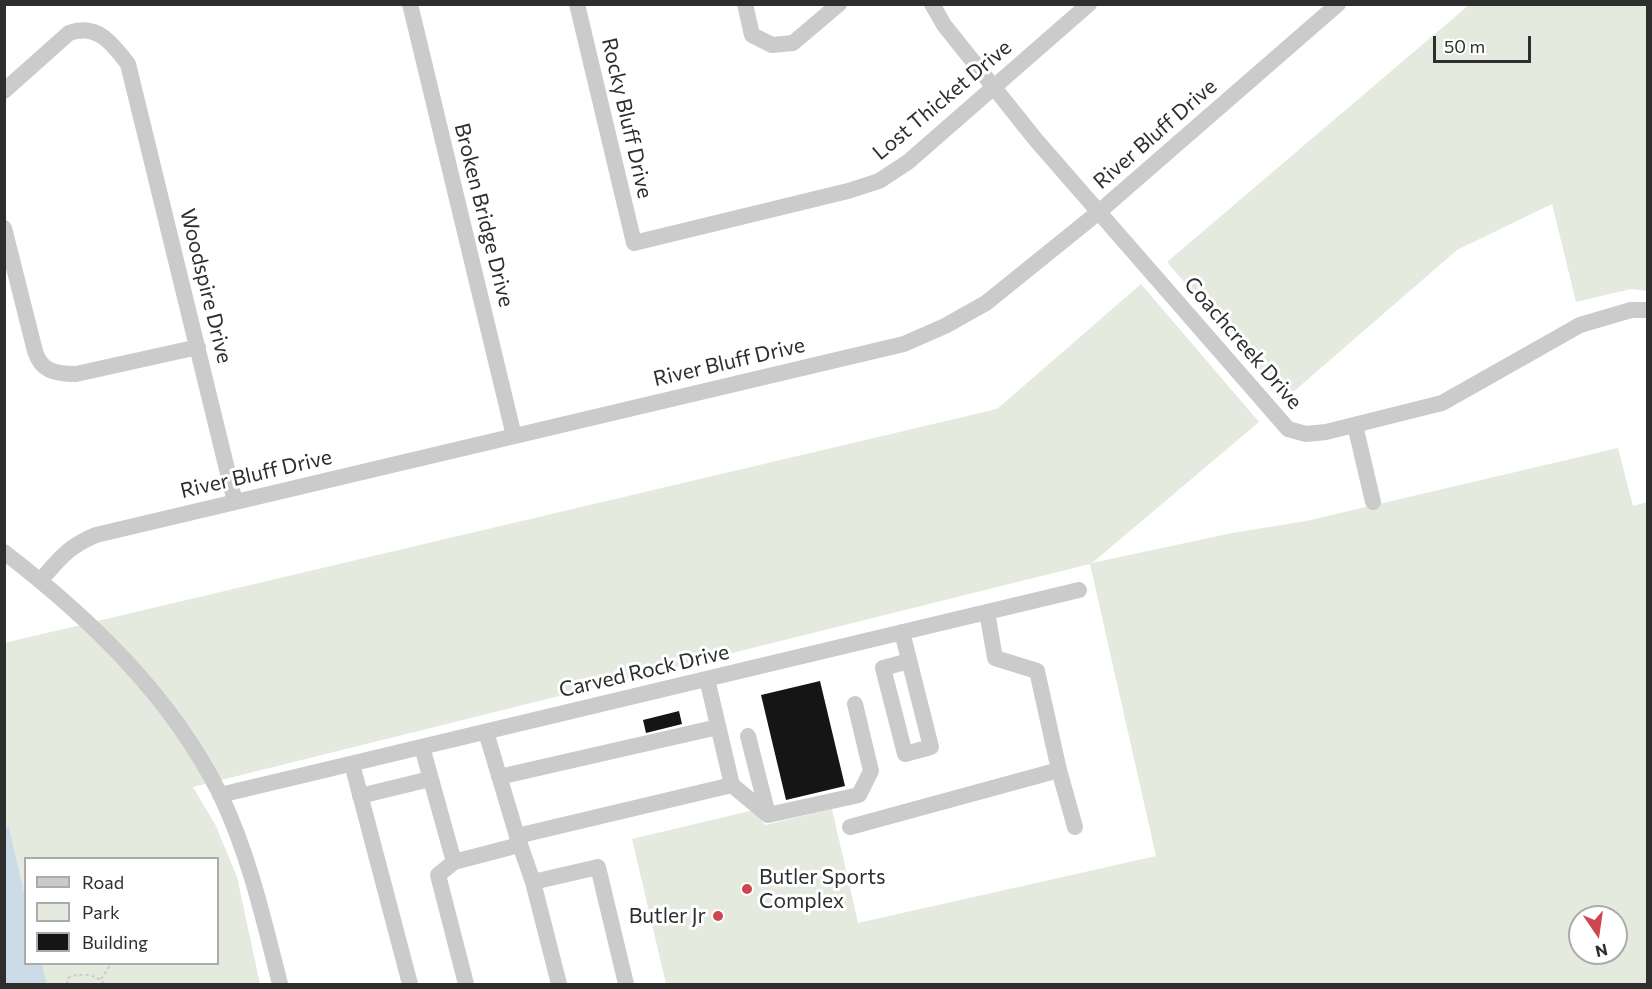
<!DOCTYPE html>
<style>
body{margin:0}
#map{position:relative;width:1652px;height:989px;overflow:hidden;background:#fff;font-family:Commissioner,sans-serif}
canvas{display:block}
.frame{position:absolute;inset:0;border:6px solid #2e2e2e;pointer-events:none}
.legend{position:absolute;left:24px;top:857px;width:195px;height:108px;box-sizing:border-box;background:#fff;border:2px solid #ababab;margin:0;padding:8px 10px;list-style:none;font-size:18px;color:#2e2e2e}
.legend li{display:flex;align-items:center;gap:12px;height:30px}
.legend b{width:30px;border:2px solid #ababab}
.north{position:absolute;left:1568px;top:905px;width:60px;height:60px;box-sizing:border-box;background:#fff;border:2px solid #ababab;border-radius:50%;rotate:167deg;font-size:16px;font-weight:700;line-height:24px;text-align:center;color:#2e2e2e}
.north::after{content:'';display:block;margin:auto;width:21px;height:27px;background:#cf474e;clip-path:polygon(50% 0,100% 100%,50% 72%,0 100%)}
.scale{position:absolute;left:1433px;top:36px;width:98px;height:27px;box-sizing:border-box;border:3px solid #2e2e2e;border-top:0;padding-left:8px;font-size:18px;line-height:21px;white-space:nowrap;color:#2e2e2e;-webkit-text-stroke:4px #fff;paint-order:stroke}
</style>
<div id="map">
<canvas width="1652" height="989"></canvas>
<div class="frame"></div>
<ul class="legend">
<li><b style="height:8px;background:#cbcbcb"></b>Road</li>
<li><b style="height:16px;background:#e4eade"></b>Park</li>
<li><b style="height:16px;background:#151515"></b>Building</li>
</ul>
<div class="north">N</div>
<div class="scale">50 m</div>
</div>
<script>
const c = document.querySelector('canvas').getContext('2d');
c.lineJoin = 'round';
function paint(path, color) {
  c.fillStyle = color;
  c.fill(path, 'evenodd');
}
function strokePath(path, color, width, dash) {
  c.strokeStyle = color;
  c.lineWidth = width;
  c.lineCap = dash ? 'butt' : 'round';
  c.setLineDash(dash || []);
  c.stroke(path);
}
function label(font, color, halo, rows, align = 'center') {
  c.font = font + ' Commissioner,sans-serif';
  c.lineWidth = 6;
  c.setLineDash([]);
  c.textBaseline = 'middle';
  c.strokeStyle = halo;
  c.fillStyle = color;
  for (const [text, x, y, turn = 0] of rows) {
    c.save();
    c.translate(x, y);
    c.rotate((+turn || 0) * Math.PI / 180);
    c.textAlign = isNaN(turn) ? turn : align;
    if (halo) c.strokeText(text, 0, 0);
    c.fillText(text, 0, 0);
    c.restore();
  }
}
const green = new Path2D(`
 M 1470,4 L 1647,5 L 1647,291 L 1631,289 L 1576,302 L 1552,204 L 1457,250 L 1285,399 L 1167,262 Z
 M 1141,284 L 1259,422 L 1092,563 L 1232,533 L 1306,521 L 1618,448 L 1633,506 L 1647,502 L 1647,984 L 666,984 L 632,839 L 754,810 L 765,825 L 832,809 L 858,923 L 1156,856 L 1090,564 L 193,787 L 216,826 L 237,877 L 260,984 L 47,984 L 42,964 L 218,964 L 218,858 L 26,858 L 25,896 L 9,828 L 5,828 L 4,643 L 997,409 ZM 1580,917 L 1616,917 L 1616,953 L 1580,953 Z`);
const water = new Path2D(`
 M 9,827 L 25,896 L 26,964 L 42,964 L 47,984 L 5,984 L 4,828 Z`);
const building = new Path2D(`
 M 820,681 L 845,786 L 786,800 L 761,695 Z
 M 679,711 L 682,724 L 646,733 L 643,720 Z`);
const path = new Path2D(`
 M 101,979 L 111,964
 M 67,984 L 68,978 C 80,972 97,974 104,984`);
const minor = new Path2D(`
 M 410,4 L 514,436
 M 577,4 L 634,243 L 848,191 L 879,181 L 908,162 L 1089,4
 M 745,4 L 752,35 L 772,45 L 793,43 L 839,4
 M 932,4 L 944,25 L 1036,140 L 1288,429 L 1306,434 L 1326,432 L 1442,403 L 1580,325 L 1631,310 L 1648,310
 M 4,91 L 69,33 C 97,23 112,43 128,64 L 235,502
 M 4,228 L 35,351 C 41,371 55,374 76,374 L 198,347
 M 1355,425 L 1373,502
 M 4,552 C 90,618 171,696 220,794 C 249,854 264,921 280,984
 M 41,580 C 60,558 69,546 96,535 L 904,344 L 945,326 L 986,303 L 1100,211 L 1338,4
 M 902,632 L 931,747 L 905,754 L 883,668 L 909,661
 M 707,679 L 732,785 L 768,815 L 859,795 L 871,771 L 855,704
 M 486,732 L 517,836 L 533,882 L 559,984
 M 748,736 L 768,815
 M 422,747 L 454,862 L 519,845
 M 352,764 L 410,984
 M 1059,770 L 1075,827
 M 499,777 L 718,727
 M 220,795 L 1079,590
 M 360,796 L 430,779
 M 850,827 L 1059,770 L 1037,671 L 995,658 L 987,612
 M 517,836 L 732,785
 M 454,862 L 438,875 L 466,984
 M 533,882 L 598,867 L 626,984`);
const markers = [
 [747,889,6,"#cf474e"],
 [718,916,6,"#cf474e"]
];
const streetNames = [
 ["Lost Thicket Drive",942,100,-40],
 ["Rocky Bluff Drive",627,118,77],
 ["River Bluff Drive",1155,134,-41],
 ["Broken Bridge Drive",484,215,76],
 ["Woodspire Drive",206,286,76],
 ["Coachcreek Drive",1243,343,49],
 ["River Bluff Drive",729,362,-13],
 ["River Bluff Drive",256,474,-13],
 ["Carved Rock Drive",644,671,-13]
];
const poiNames = [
 ["Butler Sports",759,877],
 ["Complex",759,901],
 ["Butler Jr",706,916,"right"]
];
paint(green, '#e4eade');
paint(water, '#ccdce7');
paint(building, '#151515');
strokePath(path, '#cbcbcb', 2, [3, 3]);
strokePath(minor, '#cbcbcb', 16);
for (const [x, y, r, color] of markers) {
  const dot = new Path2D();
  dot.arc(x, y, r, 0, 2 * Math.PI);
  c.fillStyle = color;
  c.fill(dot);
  strokePath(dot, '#fff', 2);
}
label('21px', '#2e2e2e', '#fff', streetNames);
label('21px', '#2e2e2e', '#fff', poiNames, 'left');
</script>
